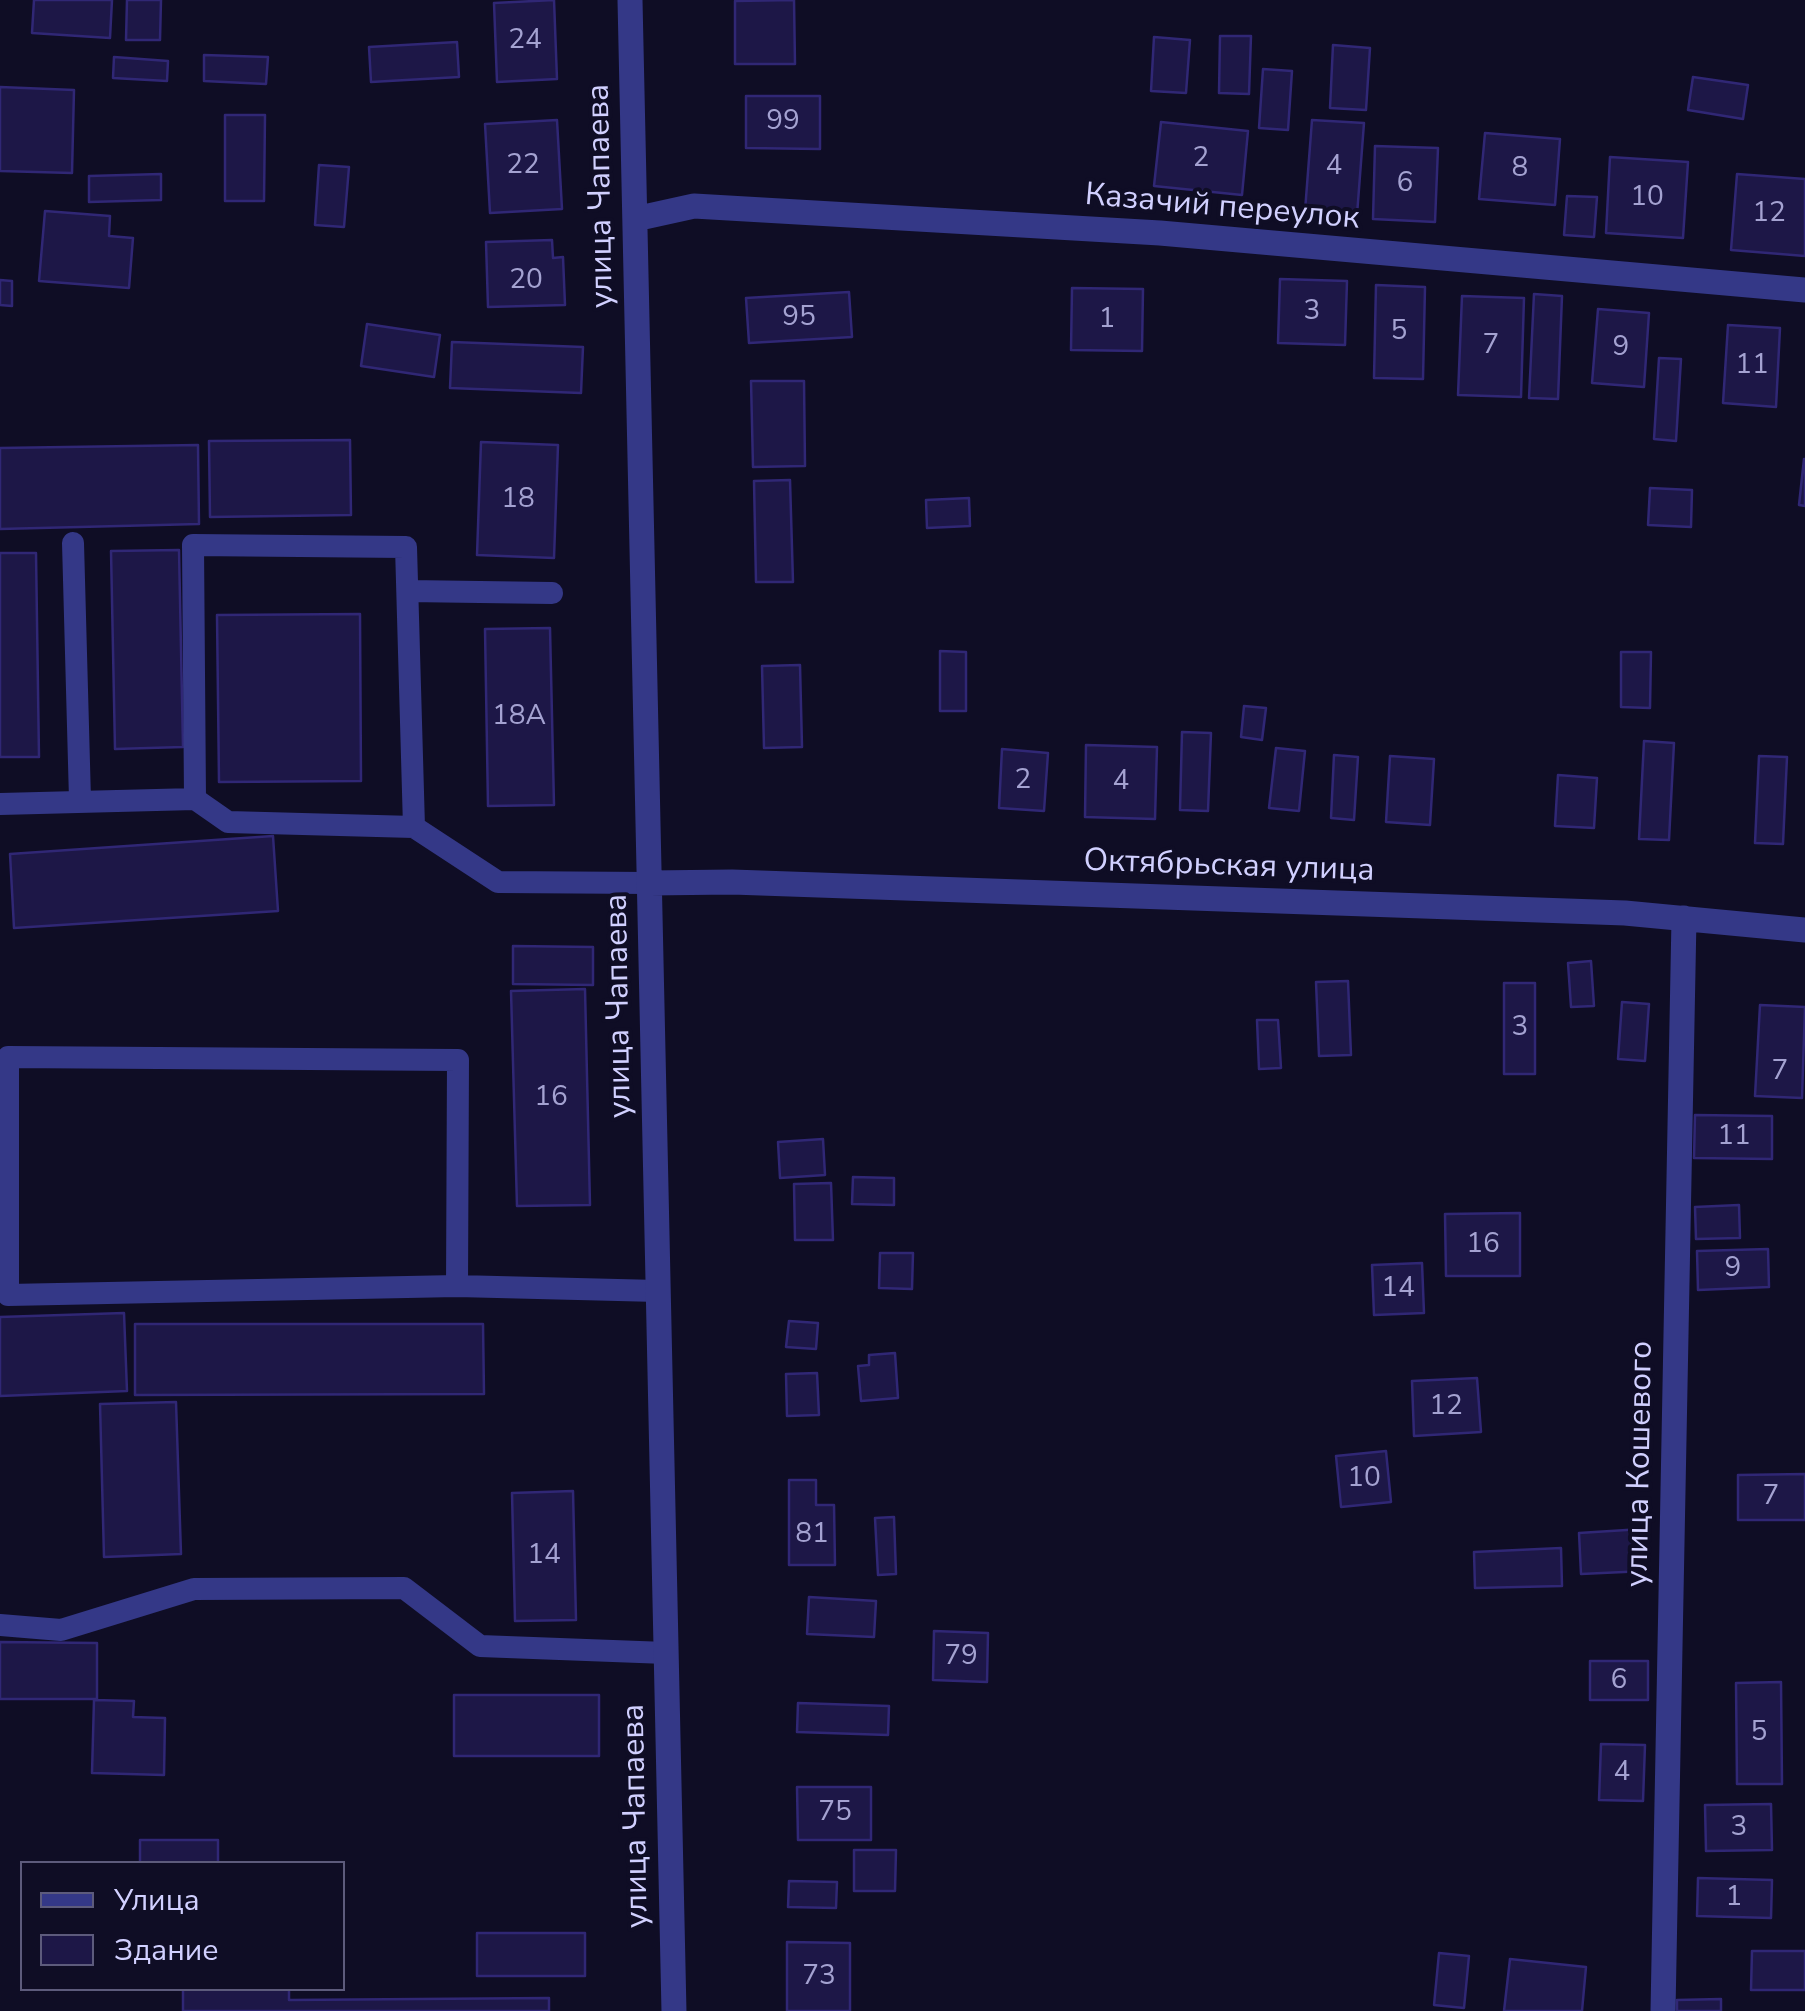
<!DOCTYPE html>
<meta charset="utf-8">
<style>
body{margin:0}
#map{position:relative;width:1805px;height:2011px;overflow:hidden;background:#0f0d25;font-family:"Nunito Sans",sans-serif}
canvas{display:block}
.legend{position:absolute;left:20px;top:1861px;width:325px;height:130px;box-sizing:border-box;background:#0f0d25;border:2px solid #5d5b7c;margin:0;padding:12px 18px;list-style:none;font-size:30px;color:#d1d0ff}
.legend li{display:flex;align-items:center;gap:20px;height:50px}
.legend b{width:50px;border:2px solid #5d5b7c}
</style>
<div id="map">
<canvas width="1805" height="2011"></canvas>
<ul class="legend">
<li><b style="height:12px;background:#343887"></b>Улица</li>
<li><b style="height:28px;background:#1d1747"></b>Здание</li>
</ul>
</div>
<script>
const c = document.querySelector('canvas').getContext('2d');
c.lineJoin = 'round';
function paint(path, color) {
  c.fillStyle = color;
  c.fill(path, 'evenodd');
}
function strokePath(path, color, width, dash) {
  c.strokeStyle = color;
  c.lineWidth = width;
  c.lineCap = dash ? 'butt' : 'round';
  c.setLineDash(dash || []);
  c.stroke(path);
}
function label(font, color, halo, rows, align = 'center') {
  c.font = font + ' "Nunito Sans",sans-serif';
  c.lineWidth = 8;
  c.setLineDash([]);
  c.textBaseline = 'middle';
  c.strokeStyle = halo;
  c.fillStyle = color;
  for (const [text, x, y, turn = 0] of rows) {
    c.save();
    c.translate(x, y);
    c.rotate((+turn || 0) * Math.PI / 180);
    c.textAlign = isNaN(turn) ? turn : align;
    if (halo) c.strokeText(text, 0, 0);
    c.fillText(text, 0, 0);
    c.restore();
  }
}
const building = new Path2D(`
 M 34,0 L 112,0 L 110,38 L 32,33 Z
 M 127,0 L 161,0 L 160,40 L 126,40 Z
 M 554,0 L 557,79 L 497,82 L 494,3 Z
 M 794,0 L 795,64 L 735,64 L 735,1 Z
 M 1220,36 L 1251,36 L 1249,94 L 1219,93 Z
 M 1154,37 L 1190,40 L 1186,93 L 1151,91 Z
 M 457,42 L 459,77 L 371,82 L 369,47 Z
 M 1333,45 L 1370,48 L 1366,110 L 1330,108 Z
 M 204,55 L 268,57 L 266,84 L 204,81 Z
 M 114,57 L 168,61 L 167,81 L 113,78 Z
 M 1263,69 L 1292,71 L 1288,130 L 1259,128 Z
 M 1693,77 L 1748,85 L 1743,119 L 1688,110 Z
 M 0,87 L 74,90 L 72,173 L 0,171 Z
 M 746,96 L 820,96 L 820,149 L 746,148 Z
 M 225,115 L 265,115 L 264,201 L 225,201 Z
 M 557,120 L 562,209 L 490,213 L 485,124 Z
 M 1312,120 L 1364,123 L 1357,215 L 1305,211 Z
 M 1161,122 L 1248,131 L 1242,195 L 1154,186 Z
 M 1485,133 L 1560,139 L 1555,205 L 1479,199 Z
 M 1375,146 L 1438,148 L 1435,222 L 1373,219 Z
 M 1610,157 L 1688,162 L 1683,238 L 1606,233 Z
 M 319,165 L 349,167 L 344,227 L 315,225 Z
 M 161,174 L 161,200 L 89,202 L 89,176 Z
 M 1737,174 L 1805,179 L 1805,256 L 1731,250 Z
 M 1567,196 L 1597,197 L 1594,237 L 1564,235 Z
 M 45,211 L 110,216 L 109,236 L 133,238 L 129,288 L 39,281 Z
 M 552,240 L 553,258 L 563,257 L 565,305 L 488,307 L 486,242 Z
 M 1280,279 L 1347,281 L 1345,345 L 1278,343 Z
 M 0,280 L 12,281 L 12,306 L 0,305 Z
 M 1376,285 L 1425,287 L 1423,379 L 1374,378 Z
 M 1072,288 L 1143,289 L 1142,351 L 1071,350 Z
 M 849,292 L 852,337 L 749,343 L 746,298 Z
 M 1534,294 L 1562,296 L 1558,399 L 1529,398 Z
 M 1462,296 L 1524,298 L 1521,397 L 1458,395 Z
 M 1598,309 L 1649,313 L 1644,387 L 1592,383 Z
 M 367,324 L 440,335 L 434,377 L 361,366 Z
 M 1728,325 L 1780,328 L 1776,407 L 1723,403 Z
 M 452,342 L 583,347 L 581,393 L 450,388 Z
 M 1659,358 L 1681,359 L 1676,441 L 1654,439 Z
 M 751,381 L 804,381 L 805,466 L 753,467 Z
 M 350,440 L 351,515 L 210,517 L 209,441 Z
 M 481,442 L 558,445 L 554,558 L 477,555 Z
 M 198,445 L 199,524 L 0,529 L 0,448 Z
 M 1804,459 L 1805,459 L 1805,506 L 1799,505 Z
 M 790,480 L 793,582 L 756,582 L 754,481 Z
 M 1650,488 L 1692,490 L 1691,527 L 1648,525 Z
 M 969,498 L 970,526 L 927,528 L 926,500 Z
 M 179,550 L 183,747 L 115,749 L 111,551 Z
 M 0,553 L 36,553 L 39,757 L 0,757 Z
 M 360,614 L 361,781 L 219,782 L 217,615 Z
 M 550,628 L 554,805 L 488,806 L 485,629 Z
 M 940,651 L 966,652 L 966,711 L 940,711 Z
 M 1621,652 L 1651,652 L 1650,708 L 1621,707 Z
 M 800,665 L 802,747 L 764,748 L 762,666 Z
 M 1244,706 L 1266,708 L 1262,740 L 1241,737 Z
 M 1182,732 L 1211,733 L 1208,811 L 1180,810 Z
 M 1644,741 L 1674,743 L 1669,840 L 1639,839 Z
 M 1086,745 L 1157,747 L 1155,819 L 1085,817 Z
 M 1276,748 L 1305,751 L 1299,811 L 1269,808 Z
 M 1002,749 L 1048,753 L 1044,811 L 999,808 Z
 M 1334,755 L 1358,757 L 1354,820 L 1331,818 Z
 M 1390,756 L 1434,759 L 1430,825 L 1386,822 Z
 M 1759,756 L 1787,757 L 1783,844 L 1755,843 Z
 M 1558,775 L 1597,778 L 1594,828 L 1555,826 Z
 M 273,836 L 278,911 L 14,928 L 10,854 Z
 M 513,946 L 593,947 L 593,985 L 513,984 Z
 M 1591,961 L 1594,1006 L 1571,1007 L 1568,963 Z
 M 1348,981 L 1351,1055 L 1319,1056 L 1316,982 Z
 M 1504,983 L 1535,983 L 1535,1074 L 1504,1074 Z
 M 585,989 L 590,1205 L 517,1206 L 511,991 Z
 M 1622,1002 L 1649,1004 L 1645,1061 L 1618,1059 Z
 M 1760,1005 L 1805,1007 L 1802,1098 L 1755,1096 Z
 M 1257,1020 L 1278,1020 L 1281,1068 L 1259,1069 Z
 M 1695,1115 L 1772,1116 L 1772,1159 L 1694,1158 Z
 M 823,1139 L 825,1175 L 780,1178 L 778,1142 Z
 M 853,1177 L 894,1178 L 894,1205 L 852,1204 Z
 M 831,1183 L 833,1240 L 795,1240 L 794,1184 Z
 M 1739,1205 L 1740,1238 L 1696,1239 L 1695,1207 Z
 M 1520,1213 L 1520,1276 L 1446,1276 L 1445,1214 Z
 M 1768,1249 L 1769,1287 L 1698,1290 L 1697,1251 Z
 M 880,1253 L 913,1253 L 912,1289 L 879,1288 Z
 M 1422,1263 L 1424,1313 L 1374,1315 L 1372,1265 Z
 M 124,1313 L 127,1391 L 0,1396 L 0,1317 Z
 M 789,1321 L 818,1323 L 816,1349 L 786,1347 Z
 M 135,1324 L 483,1324 L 484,1394 L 135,1395 Z
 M 895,1353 L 898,1398 L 861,1401 L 858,1366 L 869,1365 L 869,1355 Z
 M 817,1373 L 819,1415 L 787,1416 L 786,1374 Z
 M 1477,1378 L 1481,1432 L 1414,1436 L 1412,1381 Z
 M 176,1402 L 181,1554 L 104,1557 L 100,1404 Z
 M 1386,1451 L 1391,1502 L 1341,1507 L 1336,1456 Z
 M 1805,1474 L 1805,1520 L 1738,1520 L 1738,1475 Z
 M 789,1480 L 816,1480 L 816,1505 L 834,1505 L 835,1565 L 789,1565 Z
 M 573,1491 L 576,1620 L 515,1621 L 512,1493 Z
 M 894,1517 L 896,1574 L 878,1575 L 875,1518 Z
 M 1642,1529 L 1645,1571 L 1581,1574 L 1579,1533 Z
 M 1561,1548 L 1562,1586 L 1475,1588 L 1474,1552 Z
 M 809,1597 L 876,1601 L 874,1637 L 807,1634 Z
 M 934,1631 L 988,1633 L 987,1682 L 933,1680 Z
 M 0,1642 L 97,1643 L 97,1699 L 0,1699 Z
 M 1590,1661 L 1648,1661 L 1648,1700 L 1590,1700 Z
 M 1781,1682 L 1782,1784 L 1737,1784 L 1736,1683 Z
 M 454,1695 L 599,1695 L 599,1756 L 454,1756 Z
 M 94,1700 L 134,1701 L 133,1717 L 165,1718 L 164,1775 L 92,1773 Z
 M 798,1703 L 889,1706 L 888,1735 L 797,1732 Z
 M 1601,1744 L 1645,1745 L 1643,1801 L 1599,1800 Z
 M 797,1787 L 871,1787 L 871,1840 L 798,1840 Z
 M 1771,1804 L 1772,1850 L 1706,1851 L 1705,1805 Z
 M 140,1840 L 218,1840 L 218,1864 L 140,1864 Z
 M 854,1850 L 896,1850 L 895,1891 L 854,1891 Z
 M 1698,1878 L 1772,1880 L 1771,1918 L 1697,1916 Z
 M 789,1881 L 837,1882 L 836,1908 L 788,1907 Z
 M 477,1933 L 585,1933 L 585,1976 L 477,1976 Z
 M 787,1942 L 850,1943 L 850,2011 L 787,2011 Z
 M 1752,1951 L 1805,1951 L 1805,1990 L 1751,1990 Z
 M 1439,1953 L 1469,1956 L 1464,2008 L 1434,2005 Z
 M 1510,1959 L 1586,1967 L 1582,2011 L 1504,2011 Z
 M 183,1988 L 289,1988 L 289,2000 L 549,1998 L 549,2011 L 183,2011 Z
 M 1721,1999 L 1721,2011 L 1677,2011 L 1677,2000 Z`);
const service = new Path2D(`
 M 73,543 L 80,800
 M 408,591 L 552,593
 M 195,799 L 193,545 L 406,547 L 414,827 L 498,882 L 650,883
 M 0,804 L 195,799 L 228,822 L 414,827
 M 457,1286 L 458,1060 L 8,1057 L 8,1295 L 457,1286 L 658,1291
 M 0,1625 L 61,1630 L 194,1589 L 404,1588 L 480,1646 L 666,1653`);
const minor = new Path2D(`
 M 630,0 L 674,2011
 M 635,219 L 694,206 L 1160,233 L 1805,290
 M 650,883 L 732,882 L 1625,913 L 1805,930
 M 1663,2011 L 1684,918`);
const numberNames = [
 ["24",525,41],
 ["99",783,122],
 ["2",1201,159],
 ["22",523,166],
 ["4",1334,167],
 ["8",1520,169],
 ["6",1405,184],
 ["10",1647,198],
 ["12",1769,214],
 ["20",526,281],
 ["3",1312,312],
 ["95",799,318],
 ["1",1107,320],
 ["5",1399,332],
 ["7",1491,346],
 ["9",1621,348],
 ["11",1752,366],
 ["18",518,500],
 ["18А",519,717],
 ["2",1023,781],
 ["4",1121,782],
 ["3",1520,1028],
 ["7",1780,1072],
 ["16",551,1098],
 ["11",1734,1137],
 ["16",1483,1245],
 ["9",1733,1269],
 ["14",1398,1289],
 ["12",1446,1407],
 ["10",1364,1479],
 ["7",1771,1497],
 ["81",812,1535],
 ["14",544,1556],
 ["79",961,1657],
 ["6",1619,1681],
 ["5",1759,1733],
 ["4",1622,1773],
 ["75",835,1813],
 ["3",1739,1828],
 ["1",1734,1898],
 ["73",819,1977]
];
const streetNames = [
 ["улица Чапаева",602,196,-91],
 ["Казачий переулок",1222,208,5],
 ["Октябрьская улица",1229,867,2],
 ["улица Чапаева",620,1006,-91],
 ["улица Кошевого",1641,1464,-89],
 ["улица Чапаева",637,1816,-91]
];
paint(building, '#1d1747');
strokePath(building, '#302775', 2.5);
strokePath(service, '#343887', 22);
strokePath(minor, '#343887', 25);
label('28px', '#a4a2d1', null, numberNames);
label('32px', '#d1d0ff', '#0f0d25', streetNames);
</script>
